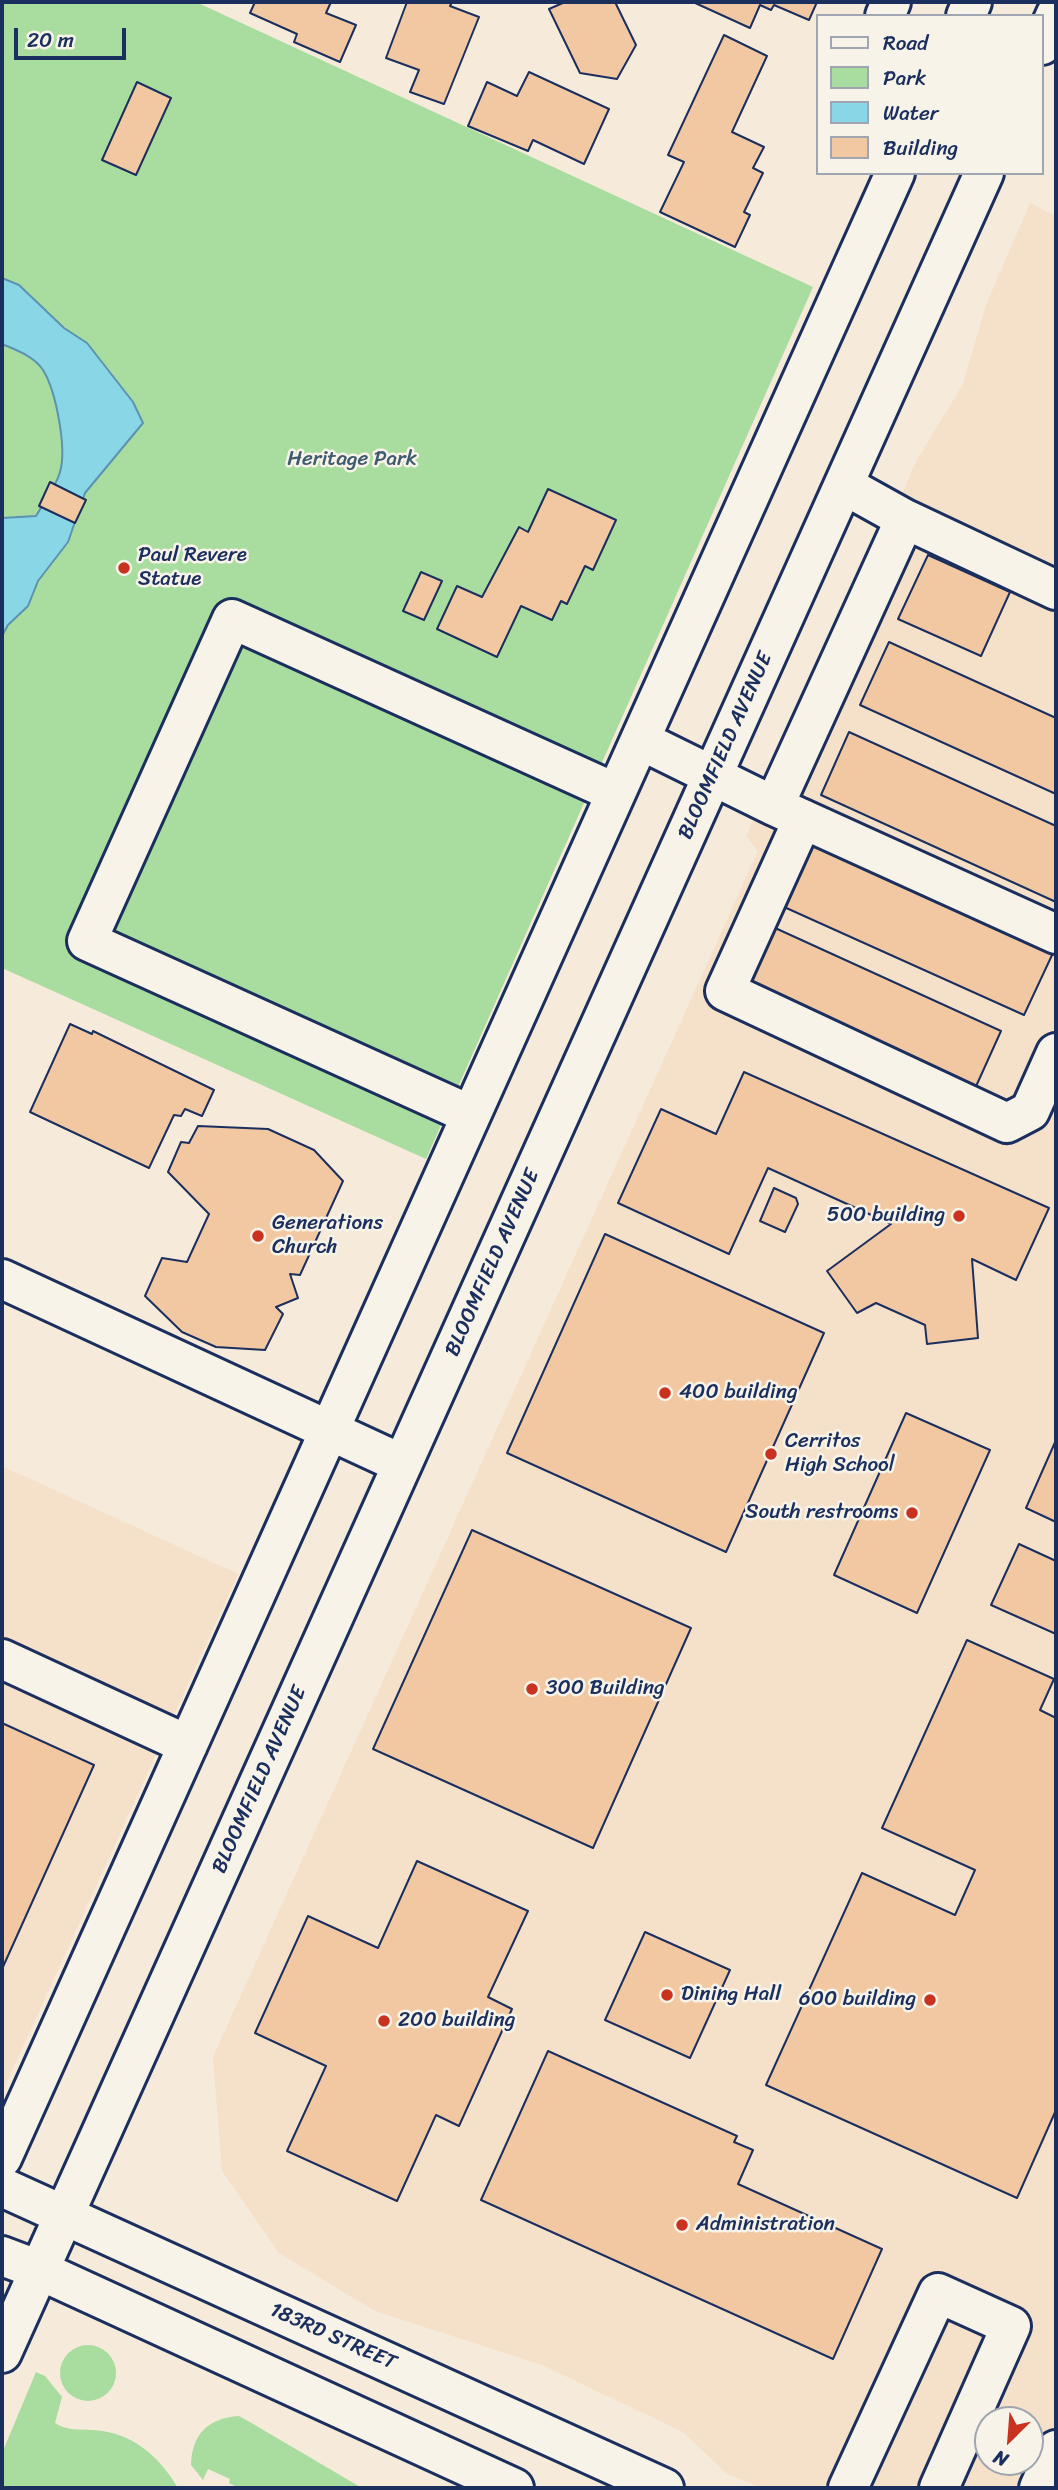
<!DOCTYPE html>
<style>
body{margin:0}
#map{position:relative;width:1058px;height:2490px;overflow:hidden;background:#f6eada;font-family:Sriracha,sans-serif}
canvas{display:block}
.frame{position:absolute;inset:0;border:4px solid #1b2f5e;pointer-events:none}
.legend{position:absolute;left:816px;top:14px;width:228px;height:161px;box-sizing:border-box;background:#f7f3e8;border:2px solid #9fa5b1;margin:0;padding:9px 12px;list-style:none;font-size:21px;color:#1b2f5e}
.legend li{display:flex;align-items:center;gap:14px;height:35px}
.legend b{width:35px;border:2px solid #9fa5b1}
.north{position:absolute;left:974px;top:2406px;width:70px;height:70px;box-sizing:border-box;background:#f7f3e8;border:2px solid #9fa5b1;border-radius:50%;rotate:205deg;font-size:19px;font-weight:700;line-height:28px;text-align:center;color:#1b2f5e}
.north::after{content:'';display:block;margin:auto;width:24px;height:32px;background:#c8321e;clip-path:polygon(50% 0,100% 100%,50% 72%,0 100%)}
.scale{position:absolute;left:14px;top:28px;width:112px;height:32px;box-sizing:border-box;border:4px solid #1b2f5e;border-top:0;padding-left:9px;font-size:21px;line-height:24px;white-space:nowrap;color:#1b2f5e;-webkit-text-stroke:5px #f7f3e8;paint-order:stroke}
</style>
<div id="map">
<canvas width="1058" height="2490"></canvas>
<div class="frame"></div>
<ul class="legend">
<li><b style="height:9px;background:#f7f3e8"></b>Road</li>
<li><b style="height:19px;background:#a9dd9f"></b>Park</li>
<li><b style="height:19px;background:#88d6e6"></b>Water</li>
<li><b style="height:19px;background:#f2c8a2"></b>Building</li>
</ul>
<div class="north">N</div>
<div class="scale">20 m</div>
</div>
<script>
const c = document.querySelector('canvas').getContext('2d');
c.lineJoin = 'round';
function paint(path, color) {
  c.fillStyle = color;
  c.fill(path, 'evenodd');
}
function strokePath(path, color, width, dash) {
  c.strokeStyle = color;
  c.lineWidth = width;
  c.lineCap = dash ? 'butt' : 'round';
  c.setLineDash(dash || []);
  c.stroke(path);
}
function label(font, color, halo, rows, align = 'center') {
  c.font = font + ' Sriracha,sans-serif';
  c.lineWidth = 5;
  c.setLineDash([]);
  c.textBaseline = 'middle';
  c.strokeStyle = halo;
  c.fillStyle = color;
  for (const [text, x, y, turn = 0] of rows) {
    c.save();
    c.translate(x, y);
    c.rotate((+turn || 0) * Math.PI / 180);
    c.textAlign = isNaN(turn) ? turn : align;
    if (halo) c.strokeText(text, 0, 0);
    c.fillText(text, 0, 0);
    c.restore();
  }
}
const built = new Path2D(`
 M 1030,203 L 1056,216 L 1056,2488 L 761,2488 L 726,2473 L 683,2432 L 542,2365 L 375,2311 L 279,2253 L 222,2171 L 213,2057 L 758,851 L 746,836 L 918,458 L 963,384 L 986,305 ZM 988,2420 L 1030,2420 L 1030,2462 L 988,2462 Z
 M 2,1466 L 238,1574 L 2,2093 Z`);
const green = new Path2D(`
 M 2,2 L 196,2 L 813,287 L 426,1159 L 2,968 Z
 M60 2373a28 28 0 1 1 56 0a28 28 0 1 1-56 0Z
 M 36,2372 L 45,2376 L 62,2397 L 55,2423 C 66,2431 80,2429 92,2430 C 132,2432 158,2455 178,2488 L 2,2488 L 2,2453 Z
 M 239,2416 L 248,2421 L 362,2488 L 239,2488 L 229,2483 L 230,2479 L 208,2469 L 203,2480 L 191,2465 C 192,2434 208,2418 239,2416 Z`);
const water = new Path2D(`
 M 2,278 L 19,285 L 64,328 L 87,343 L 133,402 L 143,423 L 85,493 L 68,542 L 38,581 L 28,606 L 8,625 L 2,636 L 2,518 L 36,516 C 44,502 56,487 60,472 C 67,448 56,391 43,370 C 34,356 16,350 2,344 Z`);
const building = new Path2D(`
 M 255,2 L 331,2 L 326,13 L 356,25 L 340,62 L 294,42 L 297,34 L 250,13 Z
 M 407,2 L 452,2 L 450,6 L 479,17 L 444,104 L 410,92 L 419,70 L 386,58 Z
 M 565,2 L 615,2 L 636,45 L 617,79 L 580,73 L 549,9 Z
 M 693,2 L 817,2 L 809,20 L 774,5 L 771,10 L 760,5 L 750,28 Z
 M 724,35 L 767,56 L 732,132 L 764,147 L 753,168 L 763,173 L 744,212 L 750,215 L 735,247 L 660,212 L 684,162 L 668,155 Z
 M 529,72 L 609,109 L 584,164 L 533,140 L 528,151 L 468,126 L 487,82 L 517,96 Z
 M 137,82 L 171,98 L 136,175 L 102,160 Z
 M 50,482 L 86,500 L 75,523 L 39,506 Z
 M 548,489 L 616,520 L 593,570 L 585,566 L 567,604 L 561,601 L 552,620 L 521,606 L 497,657 L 437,629 L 457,586 L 482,597 L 519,527 L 528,532 Z
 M 928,555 L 1010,592 L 981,656 L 898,619 Z
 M 421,572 L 442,581 L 424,620 L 403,611 Z
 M 889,642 L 1056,718 L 1056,794 L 860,705 Z
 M 849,732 L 1056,826 L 1056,902 L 821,795 Z
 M 802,839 L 1053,953 L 1024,1015 L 773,902 Z
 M 751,917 L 1001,1031 L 973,1093 L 722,980 Z
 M 70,1024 L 92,1034 L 93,1031 L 214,1090 L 202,1116 L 185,1109 L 181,1116 L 174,1115 L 149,1168 L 30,1112 Z
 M 744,1072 L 1049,1208 L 1016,1280 L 972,1259 L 978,1338 L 927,1344 L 925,1325 L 876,1303 L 857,1313 L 827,1271 L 891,1224 L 768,1168 L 729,1254 L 618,1203 L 661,1109 L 716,1134 Z
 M 198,1126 L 268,1129 L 314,1150 L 343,1181 L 300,1275 L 290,1274 L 298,1298 L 276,1307 L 283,1314 L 265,1350 L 216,1347 L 182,1332 L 145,1296 L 162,1258 L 187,1262 L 209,1214 L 168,1172 L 181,1142 L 189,1143 Z
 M 774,1188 L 796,1198 L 798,1204 L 785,1232 L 760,1221 Z
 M 605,1234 L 824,1333 L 726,1552 L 507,1453 Z
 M 906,1413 L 990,1450 L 917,1613 L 834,1575 Z
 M 1056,1440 L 1056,1522 L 1026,1508 Z
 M 472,1530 L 691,1628 L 593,1848 L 373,1749 Z
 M 1019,1544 L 1056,1561 L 1056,1634 L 991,1605 Z
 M 967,1640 L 1054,1679 L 1040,1710 L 1056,1718 L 1056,2110 L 1017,2198 L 766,2085 L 862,1873 L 955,1915 L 975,1870 L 882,1828 Z
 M 2,1723 L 94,1765 L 2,1969 Z
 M 417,1861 L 528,1911 L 488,1997 L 512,2009 L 459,2126 L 436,2115 L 397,2201 L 287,2151 L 326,2066 L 255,2033 L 308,1916 L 378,1948 Z
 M 645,1932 L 730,1970 L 690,2058 L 605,2020 Z
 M 548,2051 L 737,2136 L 734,2142 L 753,2150 L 738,2184 L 882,2249 L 833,2359 L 481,2200 Z`);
const minor = new Path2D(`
 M 885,16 L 891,2
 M 966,16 L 972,2
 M 1042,45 L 1056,14
 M 844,485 L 905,519
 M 640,740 L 774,806 L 1056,934
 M 774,806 L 905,519 L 1056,590
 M 803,819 L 725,991 L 1007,1123 L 1030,1111 L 1056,1053
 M 471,1115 L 87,941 L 232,619 L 616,793
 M 2,1279 L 402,1464
 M 2,1659 L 188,1745
 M 2,2158 L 895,173
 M 2,2187 L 664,2488
 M 2,2256 L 39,2270 L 514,2488
 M 2,2353 L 984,173
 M 848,2488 L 938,2293 L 1011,2326 L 939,2488
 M 1039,2488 L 1056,2450`);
const markers = [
 [124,568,7,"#c8321e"],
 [959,1216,7,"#c8321e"],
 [258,1236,7,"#c8321e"],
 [665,1393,7,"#c8321e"],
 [771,1454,7,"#c8321e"],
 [912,1513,7,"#c8321e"],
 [532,1689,7,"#c8321e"],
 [667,1995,7,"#c8321e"],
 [930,2000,7,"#c8321e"],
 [384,2021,7,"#c8321e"],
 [682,2225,7,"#c8321e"]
];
const parkNames = [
 ["Heritage Park",352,460]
];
const poiNames = [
 ["Paul Revere",138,556],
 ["Statue",138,580],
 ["500 building",945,1216,"right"],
 ["Generations",272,1224],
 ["Church",272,1248],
 ["400 building",679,1393],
 ["Cerritos",785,1442],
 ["High School",785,1466],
 ["South restrooms",898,1513,"right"],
 ["300 Building",546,1689],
 ["Dining Hall",681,1995],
 ["600 building",916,2000,"right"],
 ["200 building",398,2021],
 ["Administration",696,2225]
];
const streetNames = [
 ["BLOOMFIELD AVENUE",726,746,-66],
 ["BLOOMFIELD AVENUE",493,1263,-66],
 ["BLOOMFIELD AVENUE",260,1780,-66],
 ["183RD STREET",333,2337,24]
];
paint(built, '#f5e0c9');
paint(green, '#a9dd9f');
paint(water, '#88d6e6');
strokePath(water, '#5c93b0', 2);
paint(building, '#f2c8a2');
strokePath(building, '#1b2f5e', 2);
strokePath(minor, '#1b2f5e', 44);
strokePath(minor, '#f7f3e8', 38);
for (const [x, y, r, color] of markers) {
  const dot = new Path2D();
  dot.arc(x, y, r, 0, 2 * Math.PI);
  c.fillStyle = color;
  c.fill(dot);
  strokePath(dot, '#f7f3e8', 2.5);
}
label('21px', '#3e5a6e', '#f7f3e8', parkNames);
label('21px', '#1b2f5e', '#f7f3e8', poiNames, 'left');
label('21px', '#1b2f5e', '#f7f3e8', streetNames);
</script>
